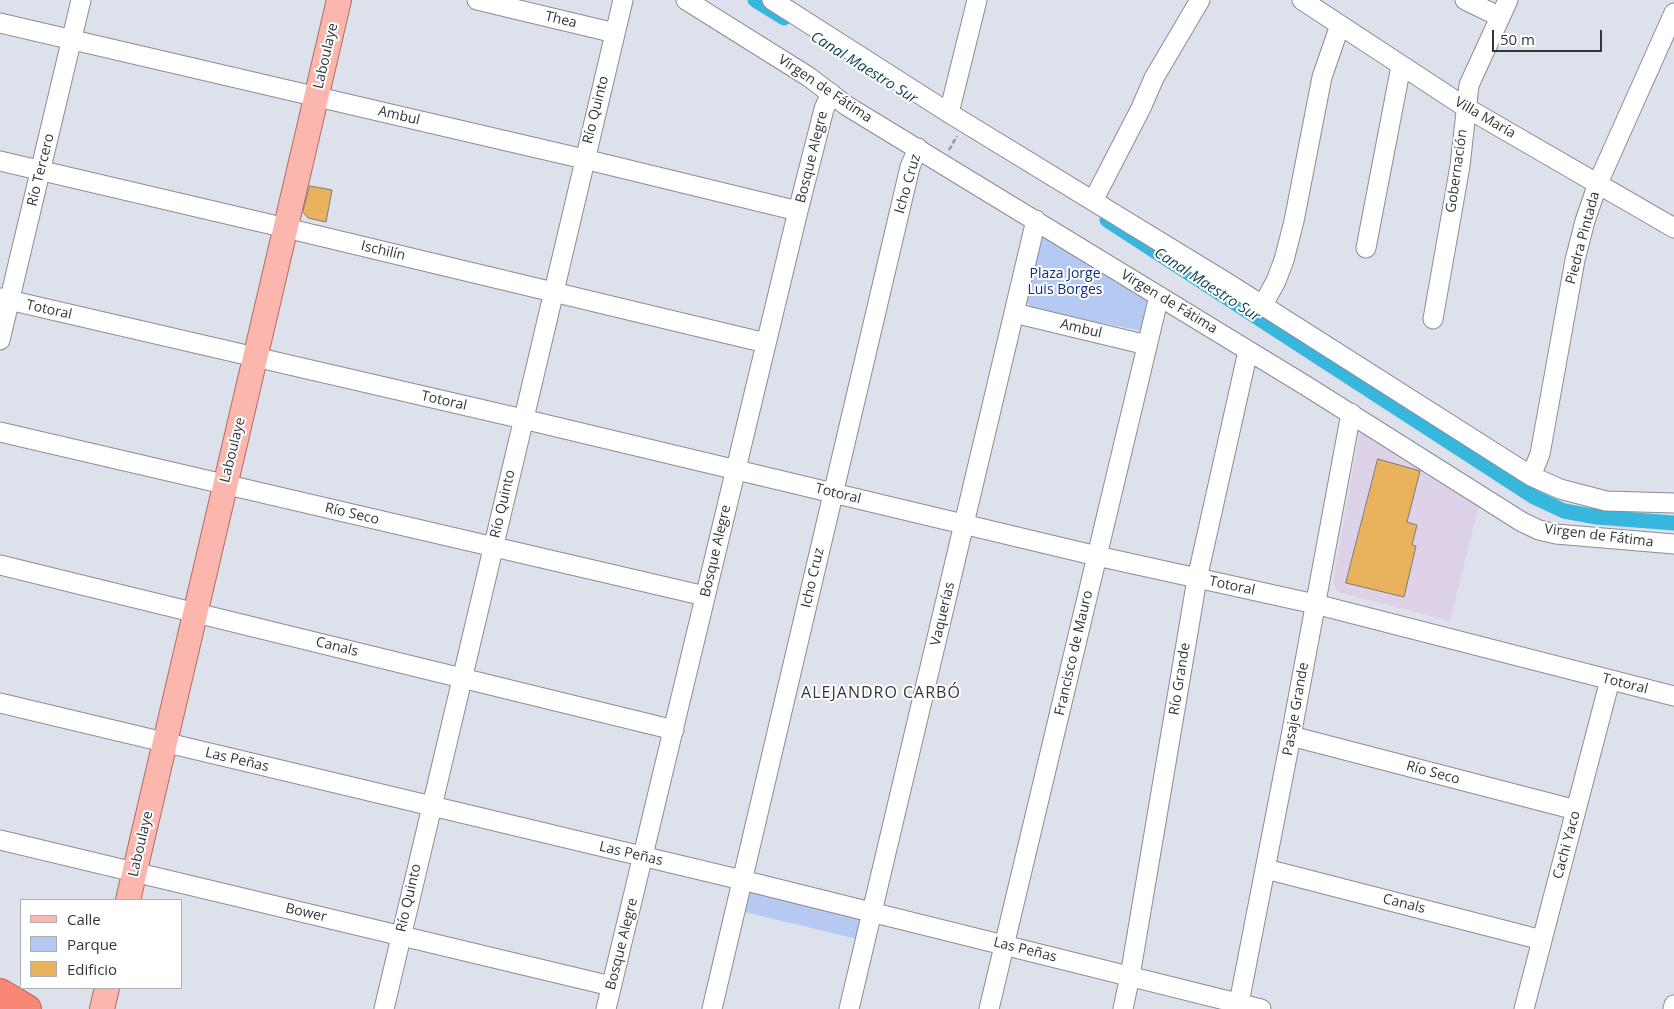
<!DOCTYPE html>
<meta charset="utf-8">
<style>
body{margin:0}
#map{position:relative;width:1674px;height:1009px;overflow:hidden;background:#dce1eb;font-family:"Open Sans",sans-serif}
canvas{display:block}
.legend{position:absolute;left:20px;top:899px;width:162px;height:90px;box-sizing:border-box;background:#fff;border:1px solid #aeafb0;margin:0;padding:6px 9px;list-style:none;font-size:15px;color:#34363a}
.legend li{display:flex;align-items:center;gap:10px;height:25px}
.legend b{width:25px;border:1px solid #aeafb0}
.scale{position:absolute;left:1492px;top:30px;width:110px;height:22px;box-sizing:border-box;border:2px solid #34363a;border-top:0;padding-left:6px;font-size:15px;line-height:18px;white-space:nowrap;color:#34363a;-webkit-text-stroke:4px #fff;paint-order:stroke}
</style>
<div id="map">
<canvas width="1674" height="1009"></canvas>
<ul class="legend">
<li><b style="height:6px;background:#fbb7ad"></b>Calle</li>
<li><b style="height:14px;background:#b6c9f2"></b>Parque</li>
<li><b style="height:14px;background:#e9b25d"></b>Edificio</li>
</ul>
<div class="scale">50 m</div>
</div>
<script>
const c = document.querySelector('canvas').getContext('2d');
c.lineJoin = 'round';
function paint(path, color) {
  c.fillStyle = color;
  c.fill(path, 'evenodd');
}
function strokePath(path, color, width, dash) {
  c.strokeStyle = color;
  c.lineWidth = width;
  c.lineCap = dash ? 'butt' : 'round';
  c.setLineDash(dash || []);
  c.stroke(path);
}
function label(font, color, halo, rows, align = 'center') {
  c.font = font + ' "Open Sans",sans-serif';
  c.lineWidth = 4;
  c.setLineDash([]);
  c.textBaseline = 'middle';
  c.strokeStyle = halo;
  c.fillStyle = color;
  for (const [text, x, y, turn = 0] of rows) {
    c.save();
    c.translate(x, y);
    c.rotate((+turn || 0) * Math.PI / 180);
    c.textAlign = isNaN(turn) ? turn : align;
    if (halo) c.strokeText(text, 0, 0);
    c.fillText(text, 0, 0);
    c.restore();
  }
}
const education = new Path2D(`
 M 1366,431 L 1479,505 L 1450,621 L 1338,592 L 1333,583 L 1359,434 Z`);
const green = new Path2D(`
 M 1046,233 L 1150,300 L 1142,331 L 1031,309 L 1026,299 L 1040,235 Z
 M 750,892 L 862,920 L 857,939 L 745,912 Z`);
const canal = new Path2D(`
 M 755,0 L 784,18
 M 1107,220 L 1534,497 L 1564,511 L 1597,517 L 1674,523`);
const building = new Path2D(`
 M 310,186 L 332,190 L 326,222 L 308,218 L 303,212 Z
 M 1378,459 L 1420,471 L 1407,522 L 1417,525 L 1412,545 L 1416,546 L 1404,597 L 1346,583 Z`);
const path = new Path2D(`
 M 949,150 L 957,136`);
const minor = new Path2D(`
 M 477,0 L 615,33
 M 686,0 L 809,77 L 847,106 L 1308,387 L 1522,522 L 1539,530 L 1556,534 L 1674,544
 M 772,0 L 949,113 L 1229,284 L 1531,476 L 1560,489 L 1606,501 L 1674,503
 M 1302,0 L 1465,107 L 1674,228
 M 1465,0 L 1500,17
 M 0,23 L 584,159 L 798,211
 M 949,113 L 977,0
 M 0,161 L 286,228 L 766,343
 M 1093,201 L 1141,108 L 1154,78 L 1200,0
 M 1366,248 L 1401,66
 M 0,298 L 523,419 L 1097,556 L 1315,604 L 1674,696
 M 1263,305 L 1276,281 L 1284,260 L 1294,221 L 1322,77 L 1340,25
 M 1014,313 L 1147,345
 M 1433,319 L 1460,166 L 1469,85 L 1508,0
 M 0,340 L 81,0
 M 0,432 L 705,596
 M 1531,476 L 1540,454 L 1575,260 L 1585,221 L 1598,183 L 1674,13
 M 0,565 L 674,730
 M 0,703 L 742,880 L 1261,1009
 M 1291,736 L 1576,810
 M 0,840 L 611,986
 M 1266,869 L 1542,940
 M 1239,1003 L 1291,736 L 1351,413
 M 384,1009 L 623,0
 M 606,1009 L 798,211 L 824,109 L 831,93
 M 712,1009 L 910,167 L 918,148
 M 849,1009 L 1036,220
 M 989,1009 L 1159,296
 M 1123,1009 L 1130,976 L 1197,579 L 1248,351
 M 1524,1009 L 1610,680
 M 1673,1009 L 1674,1005`);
const major = new Path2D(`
 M 128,900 L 339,0
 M 102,1009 L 107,988`);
const highway = new Path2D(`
 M 0,993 L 27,1009`);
const streetNames = [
 ["Thea",561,20,13],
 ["Laboulaye",326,56,-77],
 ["Virgen de Fátima",825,89,34],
 ["Río Quinto",596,110,-76],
 ["Ambul",399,116,13],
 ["Villa María",1485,118,30],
 ["Bosque Alegre",812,157,-76],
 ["Río Tercero",41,170,-76],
 ["Gobernación",1457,171,-82],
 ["Icho Cruz",908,184,-74],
 ["Piedra Pintada",1583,238,-75],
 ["Ischilín",383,251,13],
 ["Virgen de Fátima",1169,302,31],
 ["Totoral",49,310,13],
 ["Ambul",1081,329,13],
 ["Totoral",444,401,13],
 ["Laboulaye",233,450,-76],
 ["Totoral",838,494,14],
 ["Río Quinto",503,504,-77],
 ["Río Seco",352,514,13],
 ["Virgen de Fátima",1599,536,7],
 ["Bosque Alegre",716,551,-77],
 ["Icho Cruz",813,578,-77],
 ["Totoral",1232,586,12],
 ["Vaquerías",943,614,-77],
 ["Canals",337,647,14],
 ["Francisco de Mauro",1074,653,-77],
 ["Río Grande",1180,679,-81],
 ["Totoral",1625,684,14],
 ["Pasaje Grande",1296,709,-80],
 ["Las Peñas",237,760,13],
 ["Río Seco",1433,773,15],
 ["Laboulaye",141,844,-77],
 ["Cachi Yaco",1567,845,-75],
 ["Las Peñas",631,854,13],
 ["Río Quinto",409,898,-77],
 ["Canals",1404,904,14],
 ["Bower",306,913,13],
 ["Bosque Alegre",622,944,-76],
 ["Las Peñas",1025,950,14]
];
const parkNames = [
 ["Plaza Jorge",1065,274],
 ["Luis Borges",1065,290]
];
const waterNames = [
 ["Canal Maestro Sur",864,68,32],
 ["Canal Maestro Sur",1207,285,33]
];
const quarterNames = [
 ["ALEJANDRO CARBÓ",881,693]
];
paint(education, '#ddd2e7');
paint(green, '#b6c9f2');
strokePath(canal, '#37b7de', 15);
paint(building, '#e9b25d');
strokePath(building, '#807a71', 1);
strokePath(minor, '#898d97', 21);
strokePath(major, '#b46b61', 26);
strokePath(highway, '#b46b61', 30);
strokePath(path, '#979aa2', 2.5, [5, 2.5]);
strokePath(minor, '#fff', 19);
strokePath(major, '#fbb7ad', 24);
strokePath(highway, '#f98776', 28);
label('14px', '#34363a', '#fff', streetNames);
label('14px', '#102d85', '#fff', parkNames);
label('italic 15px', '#124758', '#fff', waterNames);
c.letterSpacing = '1px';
label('16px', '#34363a', '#fff', quarterNames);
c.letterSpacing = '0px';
</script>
